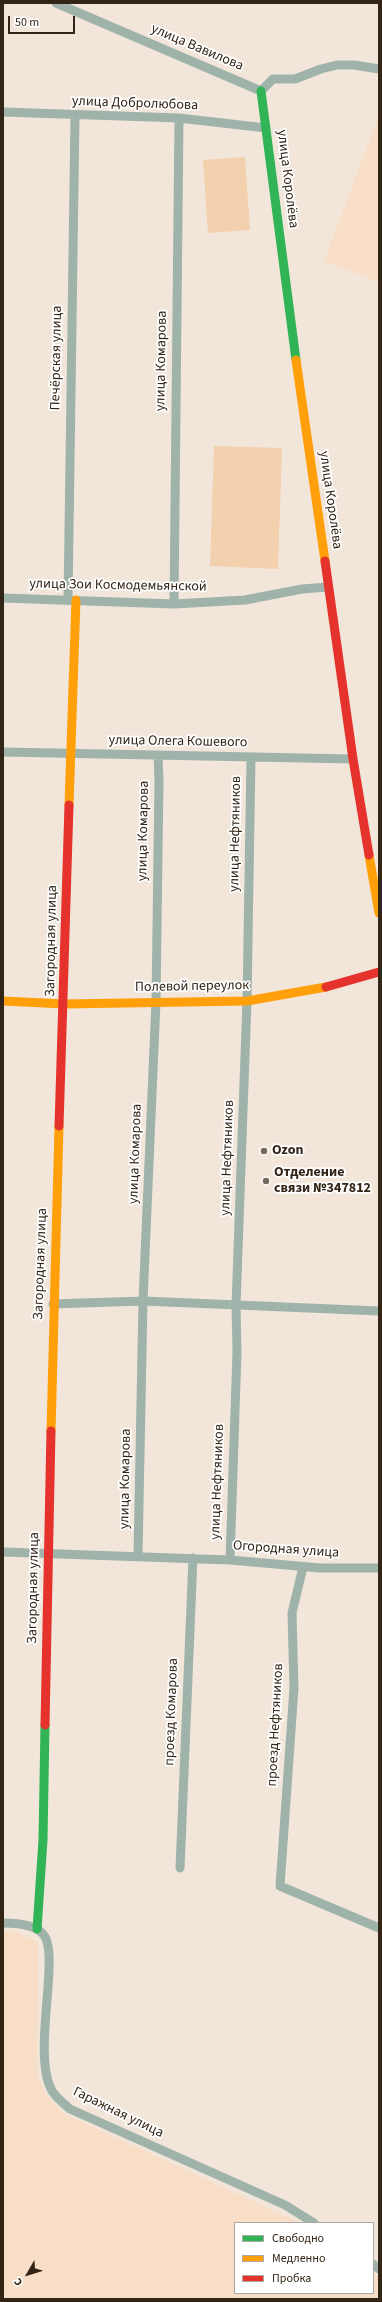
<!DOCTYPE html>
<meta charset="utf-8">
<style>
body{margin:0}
#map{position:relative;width:382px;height:2302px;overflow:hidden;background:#f2e6da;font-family:"Source Sans 3",sans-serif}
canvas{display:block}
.frame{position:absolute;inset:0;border:4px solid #332516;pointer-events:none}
.legend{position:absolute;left:234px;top:2222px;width:140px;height:72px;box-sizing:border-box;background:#fff;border:1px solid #ada8a2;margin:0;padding:5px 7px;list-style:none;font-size:12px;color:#332516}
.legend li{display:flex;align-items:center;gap:8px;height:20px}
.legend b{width:20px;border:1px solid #ada8a2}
.north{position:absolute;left:8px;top:2254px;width:40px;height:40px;-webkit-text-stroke:3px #fff;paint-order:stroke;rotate:231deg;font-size:11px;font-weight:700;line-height:16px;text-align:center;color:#332516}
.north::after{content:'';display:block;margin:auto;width:14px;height:18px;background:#332516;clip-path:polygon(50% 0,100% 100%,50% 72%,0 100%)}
.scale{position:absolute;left:8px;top:16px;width:67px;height:18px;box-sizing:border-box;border:2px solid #332516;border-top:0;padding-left:5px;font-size:12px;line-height:14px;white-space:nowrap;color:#332516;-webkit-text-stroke:3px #fff;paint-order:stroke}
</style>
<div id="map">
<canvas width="382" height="2302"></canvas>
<div class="frame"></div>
<ul class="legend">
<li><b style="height:5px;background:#30b455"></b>Свободно</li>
<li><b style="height:5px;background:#ff9f0a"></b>Медленно</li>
<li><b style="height:5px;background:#e5322d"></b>Пробка</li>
</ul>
<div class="north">С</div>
<div class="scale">50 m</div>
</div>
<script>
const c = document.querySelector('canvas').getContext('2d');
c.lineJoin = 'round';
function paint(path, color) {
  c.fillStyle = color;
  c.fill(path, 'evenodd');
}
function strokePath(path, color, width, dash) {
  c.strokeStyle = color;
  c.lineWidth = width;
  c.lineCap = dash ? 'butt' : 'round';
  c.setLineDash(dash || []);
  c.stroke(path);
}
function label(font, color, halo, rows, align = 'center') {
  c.font = font + ' "Source Sans 3",sans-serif';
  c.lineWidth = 3.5;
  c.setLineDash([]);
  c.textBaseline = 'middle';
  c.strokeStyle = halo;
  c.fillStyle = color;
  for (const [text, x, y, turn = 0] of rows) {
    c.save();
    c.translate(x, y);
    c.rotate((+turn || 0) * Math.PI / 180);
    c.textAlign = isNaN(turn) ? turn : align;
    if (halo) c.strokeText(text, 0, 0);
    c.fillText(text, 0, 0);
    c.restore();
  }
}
const built = new Path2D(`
 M 379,115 L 379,282 L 324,261 Z
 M 3,1931 L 17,1932 L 38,1942 L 37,2072 L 45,2093 L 63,2113 L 300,2223 L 235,2223 L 235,2293 L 373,2293 L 373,2274 L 379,2278 L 379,2299 L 3,2299 Z`);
const green = new Path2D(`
 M 245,157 L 250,230 L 208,233 L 203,160 Z
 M 214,446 L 282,448 L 278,569 L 210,566 Z`);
const street = new Path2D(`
 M 56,3 L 261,91 L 273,79 L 295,79 L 321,69 L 337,65 L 354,65 L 379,69
 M 3,112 L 179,118 L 266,128
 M 3,598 L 174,604 L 245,600 L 302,589 L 328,587
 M 68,600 L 75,116
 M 174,604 L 179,118
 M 3,752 L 353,759
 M 53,1304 L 143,1301 L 379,1311
 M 3,1552 L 230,1560 L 320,1568 L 379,1568
 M 138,1555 L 143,1301 L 156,1002 L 159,780 L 158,755
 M 230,1560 L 237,1352 L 236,1305 L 247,1001 L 251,757
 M 303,1567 L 292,1613 L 294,1688 L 280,1886 L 379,1928
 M 180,1868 L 193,1558
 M 3,1923 C 16,1923 34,1924 43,1934 C 61,1953 32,2051 51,2089 C 55,2097 63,2103 70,2109 L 285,2205 L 314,2223
 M 373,2264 L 379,2269`);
const fast = new Path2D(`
 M 261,91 L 296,360
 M 37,1929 L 43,1840 L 45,1725`);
const slow = new Path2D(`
 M 296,360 L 325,561
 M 69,805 L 76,600
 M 369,855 L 379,913
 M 3,1001 L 64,1004 L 247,1001 L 326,987
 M 51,1431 L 59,1126`);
const jam = new Path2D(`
 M 325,561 L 353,759 L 369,855
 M 326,987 L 379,972
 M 59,1126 L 69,805
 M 45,1725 L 51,1431`);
const markers = [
 [264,1151,4,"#76695b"],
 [266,1181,4,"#76695b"]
];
const streetNames = [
 ["улица Вавилова",197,48,23],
 ["улица Добролюбова",135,104,2],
 ["улица Королёва",287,179,83],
 ["Печёрская улица",57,358,-89],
 ["улица Комарова",162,361,-89],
 ["улица Королёва",330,500,82],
 ["улица Зои Космодемьянской",118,586,1],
 ["улица Олега Кошевого",178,742,1],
 ["улица Комарова",144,831,-89],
 ["улица Нефтяников",236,834,-89],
 ["Загородная улица",52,941,-89],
 ["Полевой переулок",192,987,-1],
 ["улица Комарова",136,1154,-88],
 ["улица Нефтяников",228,1158,-88],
 ["Загородная улица",41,1264,-88],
 ["улица Комарова",126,1479,-89],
 ["улица Нефтяников",218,1482,-88],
 ["Огородная улица",286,1550,4],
 ["Загородная улица",34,1588,-89],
 ["проезд Комарова",172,1712,-88],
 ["проезд Нефтяников",276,1725,-87],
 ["Гаражная улица",118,2113,26]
];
const poiNames = [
 ["Ozon",272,1151],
 ["Отделение",274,1173],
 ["связи №347812",274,1189]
];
paint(built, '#f8dec6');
paint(green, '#f3d0ae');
strokePath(street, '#9fb3ab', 9);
strokePath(fast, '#30b455', 9);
strokePath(slow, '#ff9f0a', 9);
strokePath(jam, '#e5322d', 9);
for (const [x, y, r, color] of markers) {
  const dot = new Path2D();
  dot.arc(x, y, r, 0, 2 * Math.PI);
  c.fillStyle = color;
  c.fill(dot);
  strokePath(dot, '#fff', 1.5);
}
label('14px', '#332516', '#fff', streetNames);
label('bold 14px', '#332516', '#fff', poiNames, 'left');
</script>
